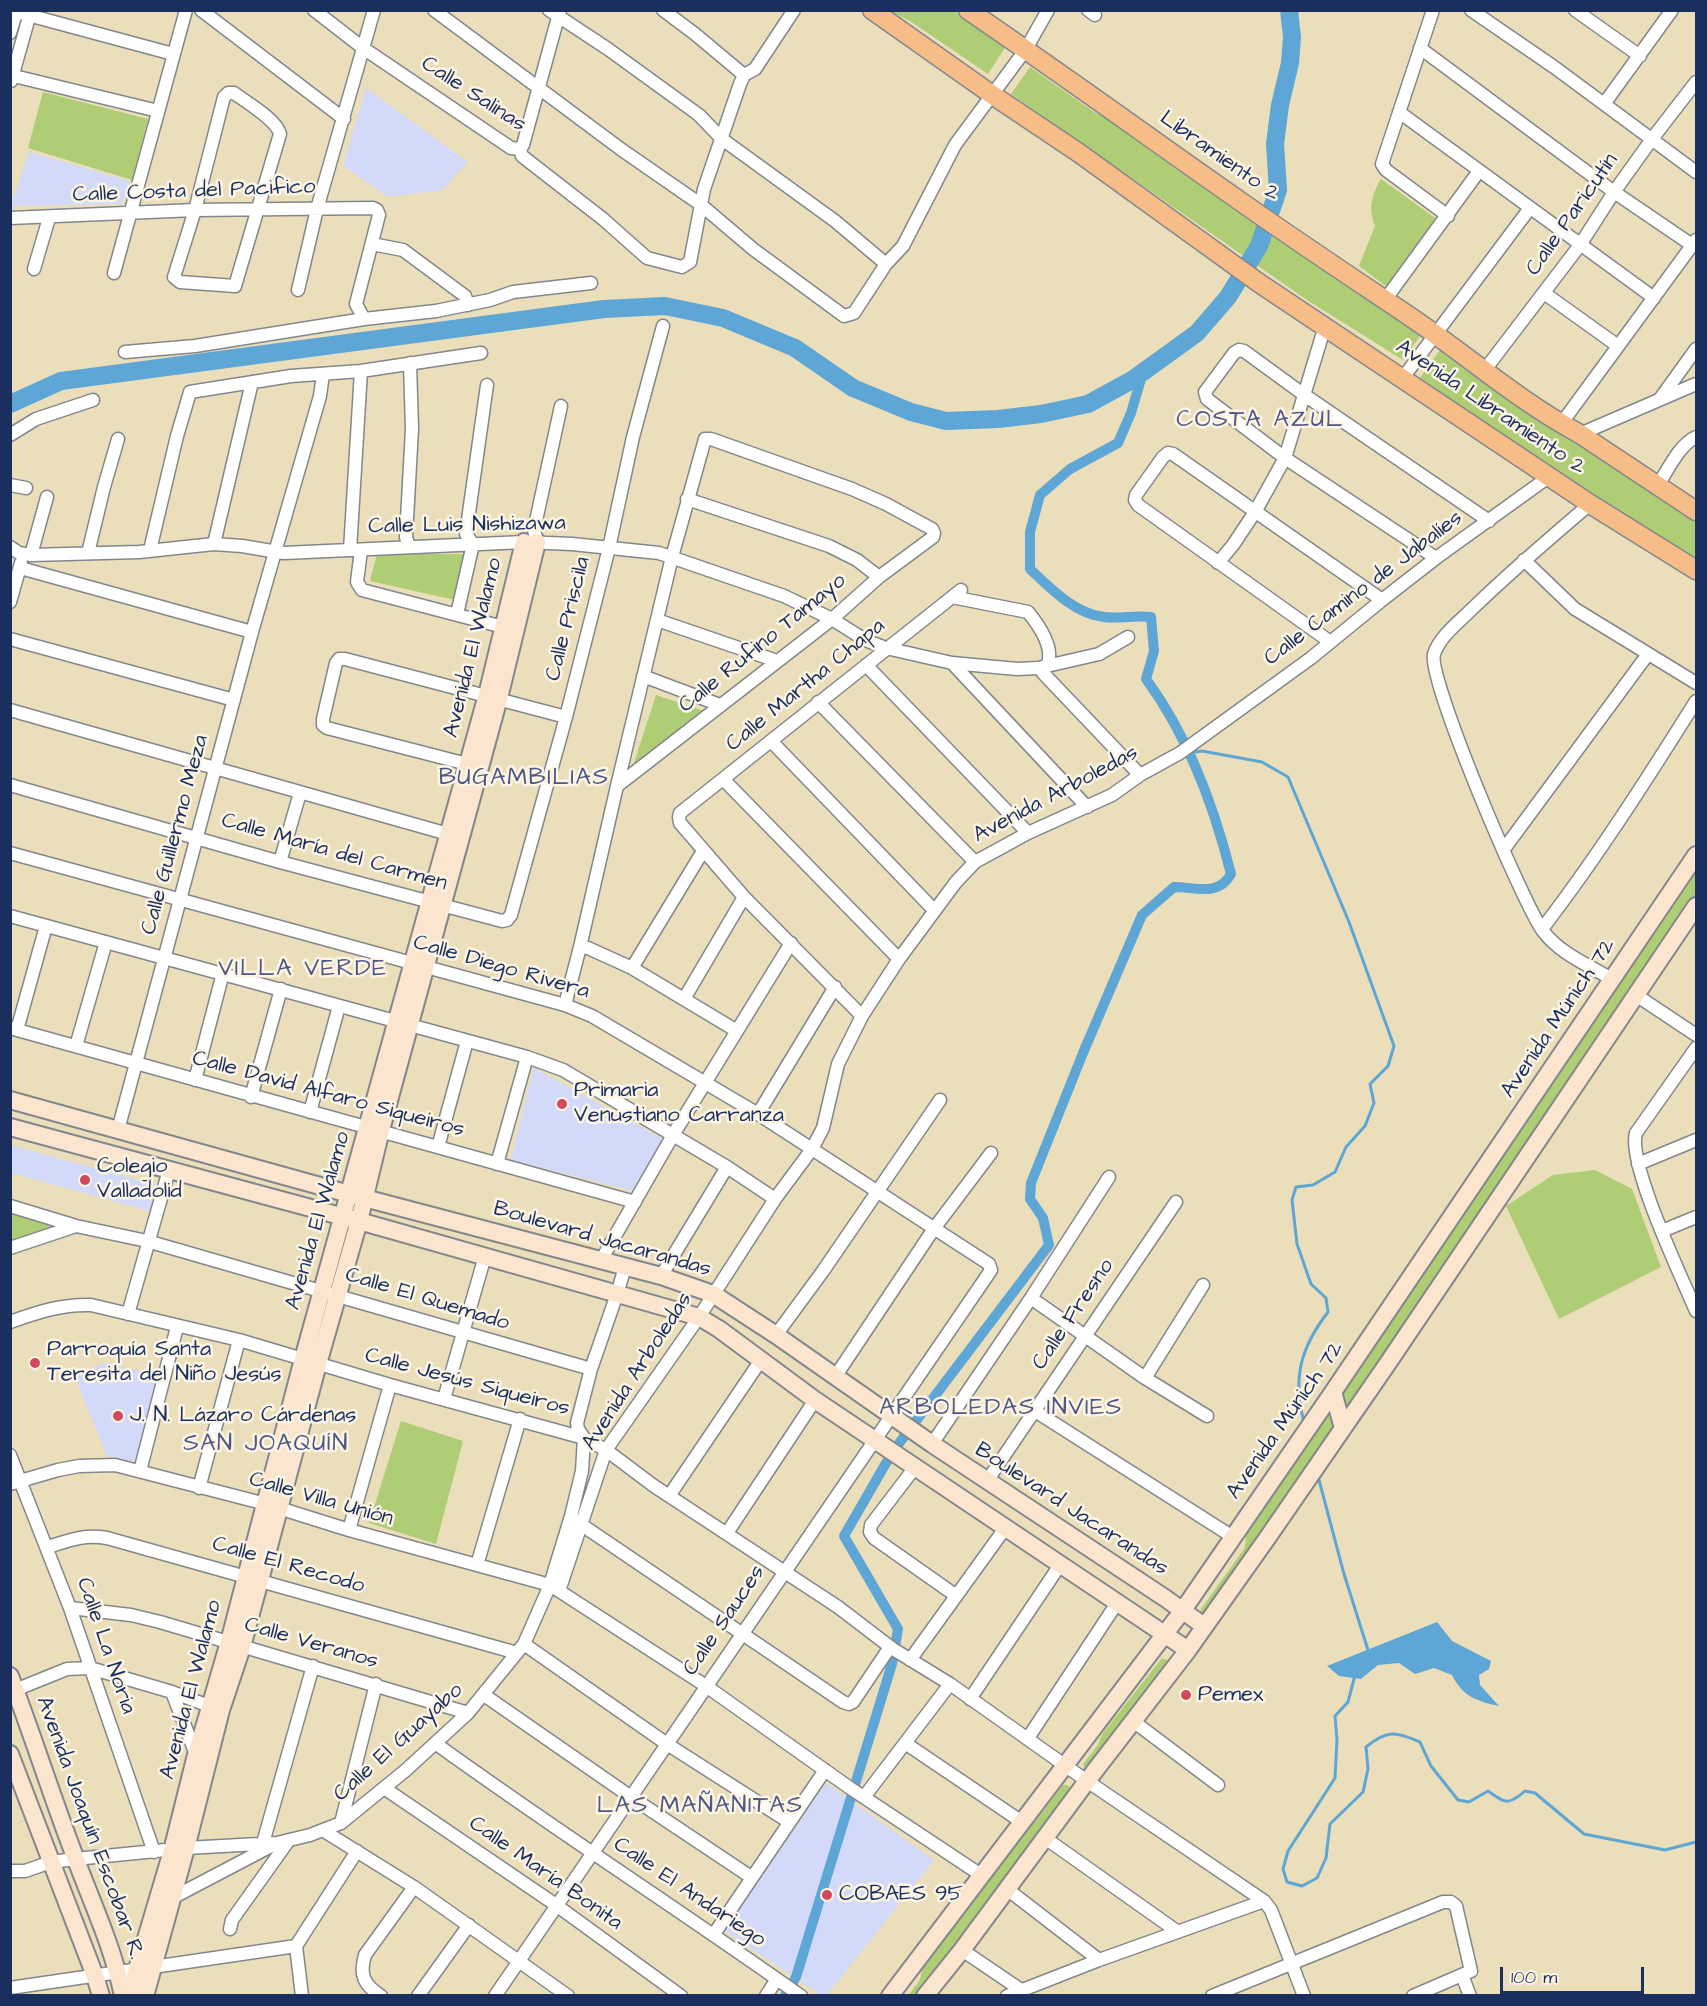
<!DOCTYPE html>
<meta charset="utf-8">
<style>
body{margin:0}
#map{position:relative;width:1707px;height:2006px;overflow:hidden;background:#ebdfbb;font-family:"Architects Daughter",sans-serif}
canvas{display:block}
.frame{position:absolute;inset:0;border:12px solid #1b2f5e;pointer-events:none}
.scale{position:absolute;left:1500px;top:1967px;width:144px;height:27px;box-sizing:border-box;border:3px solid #1b2f5e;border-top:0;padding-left:8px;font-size:18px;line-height:21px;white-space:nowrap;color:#1b2f5e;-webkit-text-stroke:4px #fcf5e5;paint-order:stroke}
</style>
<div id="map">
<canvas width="1707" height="2006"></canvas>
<div class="frame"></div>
<div class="scale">100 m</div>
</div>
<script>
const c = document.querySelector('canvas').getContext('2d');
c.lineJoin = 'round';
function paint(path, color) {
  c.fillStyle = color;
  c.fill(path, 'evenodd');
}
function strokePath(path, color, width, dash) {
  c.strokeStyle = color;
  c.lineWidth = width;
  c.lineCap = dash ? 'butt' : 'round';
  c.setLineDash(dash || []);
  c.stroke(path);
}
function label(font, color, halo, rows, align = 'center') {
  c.font = font + ' "Architects Daughter",sans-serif';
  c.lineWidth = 5;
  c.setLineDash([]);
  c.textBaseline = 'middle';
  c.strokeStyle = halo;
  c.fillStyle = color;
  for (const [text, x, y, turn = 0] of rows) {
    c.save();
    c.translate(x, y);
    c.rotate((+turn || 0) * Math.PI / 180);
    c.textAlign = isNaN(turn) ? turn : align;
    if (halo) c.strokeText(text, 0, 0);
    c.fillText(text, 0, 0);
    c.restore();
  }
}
const built = new Path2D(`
 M 366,88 L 468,162 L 442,190 L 388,197 L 343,166 Z
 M 29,152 L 130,181 L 122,204 L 11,206 Z
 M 534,1068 L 663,1139 L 634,1191 L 511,1160 Z
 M 10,1145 L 160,1186 L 153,1212 L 11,1173 Z
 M 105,1363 L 158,1375 L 135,1461 L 107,1456 L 74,1375 Z
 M 826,1783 L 934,1860 L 827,1995 L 822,1996 L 725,1931 Z`);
const green = new Path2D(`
 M 889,11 L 954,11 L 1006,46 L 988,74 L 910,21 Z
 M 1030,67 L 1094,112 L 1125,127 L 1425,329 L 1403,360 L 1307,300 L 1011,94 Z
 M 43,92 L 148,119 L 132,180 L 28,148 Z
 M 1381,179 L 1442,223 L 1391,290 L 1359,266 L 1375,226 C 1368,208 1372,194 1381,179 Z
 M 1442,347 L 1696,513 L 1696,564 L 1588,493 L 1420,378 Z
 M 377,554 L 466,554 L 455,600 L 370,581 Z
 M 656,695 L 704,711 L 633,766 Z
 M 1696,866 L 1696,898 L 1209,1615 L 1207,1617 L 1200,1614 L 1201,1609 L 1244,1549 L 1246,1540 L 1245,1534 Z
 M 1595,1170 L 1632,1189 L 1661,1267 L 1559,1319 L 1506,1206 L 1553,1175 Z
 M 11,1212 L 62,1226 L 11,1243 Z
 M 401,1421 L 463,1441 L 436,1544 L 369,1523 Z
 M 1162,1658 L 1167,1660 L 1167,1663 L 1153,1680 L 1153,1686 L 1085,1770 L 1083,1764 L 1098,1745 L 1102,1734 Z
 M 1063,1785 L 1067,1785 L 1071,1789 L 1056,1808 L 1051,1823 L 921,1995 L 908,1996 L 920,1980 L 922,1967 Z`);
const water = new Path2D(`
 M 1437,1622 L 1452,1641 L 1491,1661 L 1489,1669 L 1479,1675 L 1480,1685 L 1499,1706 C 1477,1701 1463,1697 1452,1675 L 1434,1668 L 1415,1674 L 1399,1663 L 1378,1665 L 1361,1679 L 1339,1676 L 1327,1666 Z`);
const stream = new Path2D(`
 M 1189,753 L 1202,751 L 1262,762 L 1288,777 L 1349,922 L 1394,1046 L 1388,1066 L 1370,1084 L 1374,1103 L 1365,1126 L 1346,1147 L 1335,1172 L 1313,1185 L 1296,1187 L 1292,1200 L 1297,1244 L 1311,1284 L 1326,1298 L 1328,1312 C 1301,1347 1292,1378 1304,1422
 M 1319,1480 L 1344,1574 L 1368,1650 L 1366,1653
 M 1355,1675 L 1348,1702 L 1335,1716 L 1337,1740 L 1335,1778 L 1288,1851 L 1283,1869 L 1287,1882 L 1302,1886 L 1317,1878 L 1326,1858 L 1330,1824 L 1363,1792 L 1368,1769 L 1366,1747 C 1388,1729 1395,1732 1420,1742 L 1431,1766 L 1458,1800 L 1469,1802 L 1488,1791 C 1505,1803 1508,1806 1525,1791 L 1535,1793 L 1584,1834 L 1665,1850 L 1696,1842`);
const canal = new Path2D(`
 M 785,1996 L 796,1977 L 892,1664 L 898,1629 L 844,1536 L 886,1463 L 900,1442 L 1049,1245 L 1043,1218 L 1030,1199 L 1031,1183 L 1083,1053 L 1142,915 L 1174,887 C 1196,887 1218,897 1231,874 C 1214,806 1188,736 1146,679 L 1154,651 L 1151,617 C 1136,615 1120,619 1104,617 C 1075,614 1050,588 1030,569 L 1030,532 L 1040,495 L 1070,469 L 1118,443 L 1131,413 L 1143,372`);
const river = new Path2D(`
 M 10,404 L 61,381 L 604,309 L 665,306 L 723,318 L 795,348 L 853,388 L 911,412 L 946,421 L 998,419 L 1041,414 L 1088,404 L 1132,380 L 1197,333 L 1228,297 L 1259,246 L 1278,190 L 1275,144 L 1280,105 L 1290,63 L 1292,37 L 1289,10`);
const street = new Path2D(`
 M 201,10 L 344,119
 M 314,10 L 363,48 L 511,148 L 520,149
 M 434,10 L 622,150 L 700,204 L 753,249 L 844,316 L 854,313 L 886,264 L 903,246 L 955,145 L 1026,49 L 1048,10
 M 549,10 L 608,49 L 699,115 L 722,139 L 835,221 L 886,264
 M 663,10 L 695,34 L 744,75
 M 1088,10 L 1095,15
 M 1433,10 L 1382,164 L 1386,170 L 1448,216
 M 1471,10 L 1554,67 L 1696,172
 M 1575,10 L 1640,56
 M 17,12 L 173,54
 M 10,33 L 17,10
 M 1420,48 L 1614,192 L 1692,245
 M 10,75 L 158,111
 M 11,81 L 31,10
 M 228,93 L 234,93 C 246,102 277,120 280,134 L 235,286 L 180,282 L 174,277 L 195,210 L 224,97 Z
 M 1604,104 L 1672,10
 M 1399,112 L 1654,298
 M 520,149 L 522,156 L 603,219 L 647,258 L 682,267 L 690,262 L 704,189 L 740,84 L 744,75 L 755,69 L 794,10
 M 520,149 L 523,145 L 560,10
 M 10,218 L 195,210 L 373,208 L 377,210 L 379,215 L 356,304 L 364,319
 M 372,244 L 403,250 L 465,296 L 468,305
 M 34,269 L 49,218
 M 114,273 L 186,10
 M 298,290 L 317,209 L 374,10
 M 1544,293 L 1618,346
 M 1385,300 L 1479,171
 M 125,352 L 195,346 L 364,319 L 436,311 L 490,300 L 513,292 L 591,283
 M 1484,371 L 1580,245 L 1614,192 L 1652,139 L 1696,82
 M 1402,379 L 1530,208
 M 1660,399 L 1696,349
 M 1561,424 L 1696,240
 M 1580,434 L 1696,384
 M 10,435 L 36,419 L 93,400
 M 10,485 L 26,488
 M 1658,485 C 1668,470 1679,445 1696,437
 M 687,499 L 829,546 L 857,560 L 879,577
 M 1590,504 C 1550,538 1510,572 1472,609 C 1459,622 1440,636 1434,654 C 1427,678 1523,904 1543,931 C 1560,954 1589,965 1613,980
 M 537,542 L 534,530 L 561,406
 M 214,544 L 252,382
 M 10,547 L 19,553 L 31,555 L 139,552 L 214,544 L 242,546 L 284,553 L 524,542 L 572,544 L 659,553 L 784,596 L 832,619 L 865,640 L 886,648 L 952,663 L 1017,669 L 1038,668 L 1099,654 L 1128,637
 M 409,547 L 406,537 L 412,429 L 410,363
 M 150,550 L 177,436 L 190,392 L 291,376 L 361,371 L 481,353
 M 350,550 L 361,371
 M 361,550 L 357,582 L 362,590 L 511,629
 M 88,553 L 104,487 L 118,439
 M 31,555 L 47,497
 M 1436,558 L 1285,458 L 1207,399 L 1205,392 L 1234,353 L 1239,350 L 1244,351 L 1303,394 L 1489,521
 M 1524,560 L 1575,609 L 1696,683
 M 1218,563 L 1233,545 L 1255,512 L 1285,458 L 1325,326
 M 20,569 L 24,569 L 252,632
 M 952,597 L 1028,612 C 1037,623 1051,643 1049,659 C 1049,663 1045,668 1043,673 L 1140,775
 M 10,602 L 21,563
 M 457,614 L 473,544 L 466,534 L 487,385
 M 657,620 L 777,661
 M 10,639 L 234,700
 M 1329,641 L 1138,505 L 1135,500 L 1136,495 L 1163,457 L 1168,453 L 1173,454 L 1382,600
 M 952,663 L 1087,807
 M 866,665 L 1028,833
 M 643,676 L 720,705
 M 818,702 L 975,862
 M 10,710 L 455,836
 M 771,741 L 934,910
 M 475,766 L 327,728 L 323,725 L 323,719 L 336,663 L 339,659 L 345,659 L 566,717
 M 723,779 L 899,959
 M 10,785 L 280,862 L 502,921 L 507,920 L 511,915 L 566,717 L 609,548 L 633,437 L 663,326
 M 1504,849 L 1648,654
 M 10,853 L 565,1005 L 592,1016 L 758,1114 L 989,1264 L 991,1270 L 987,1276 L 495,1996
 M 280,862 L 300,793
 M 10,916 L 527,1057 L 563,1070 L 727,1167 L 775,1199
 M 1542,929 C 1598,856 1647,779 1696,701
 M 580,947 L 588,948 L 632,968 L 737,1031
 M 632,968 L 703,851
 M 1636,995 L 1696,1035
 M 684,999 L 744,897
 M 565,1005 L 580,947 L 617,786 L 832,619 L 879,577 L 933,537 L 934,533 L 932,529 L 886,504 L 852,489 L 711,439 L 705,439 L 672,557 L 617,786
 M 862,1016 L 744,897 L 680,823 L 679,817 L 680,813 L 961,590
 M 10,1028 L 635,1202
 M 17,1030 L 46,926
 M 76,1046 L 106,942
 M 1696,1048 L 1636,1133 C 1627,1163 1682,1278 1696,1311
 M 195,1080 L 223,973
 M 251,1097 L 281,989
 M 310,1112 L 339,1006
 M 758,1114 L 835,987
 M 118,1130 L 252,632 L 320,396 L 323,374
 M 438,1147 L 467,1041
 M 497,1164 L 527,1057
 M 1638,1164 L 1696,1140
 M 10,1206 L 76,1226 L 147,1241 L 591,1369
 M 1662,1231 L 1696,1217
 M 10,1248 L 76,1226
 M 600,1262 L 673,1135 L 791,943
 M 661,1276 L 727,1167
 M 1031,1298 L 1145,1378 L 1207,1416
 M 128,1314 L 169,1170
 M 10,1322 C 38,1312 62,1304 91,1305 L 239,1340 L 390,1385 L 584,1438 L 606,1450 L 654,1486 L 838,1607 L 893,1649 L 950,1684 L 1087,1781 L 1264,1901 L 1271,1910 L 1304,1996
 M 776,1335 L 823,1271 L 940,1100
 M 835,1377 L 933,1230 L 991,1153
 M 1145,1378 L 1203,1285
 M 444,1399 L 485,1256
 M 1035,1411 L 1233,1537
 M 932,1444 L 1031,1298 L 1109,1177
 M 10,1455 L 70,1608 L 154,1852
 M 916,1466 L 871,1525 L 870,1532 L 874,1538 L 955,1595
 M 140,1471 L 177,1327
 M 987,1481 L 1176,1202
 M 10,1484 L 58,1470 L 79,1466 L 115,1465 L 266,1504 L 349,1530 L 550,1585 L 706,1686 L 850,1788 L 981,1875
 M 199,1488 L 239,1340
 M 669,1496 L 761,1360
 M 576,1521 L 843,1702 L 849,1704 L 853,1702 L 890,1647
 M 349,1530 L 390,1385
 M 727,1533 L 815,1400
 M 48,1547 C 70,1540 84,1534 107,1538 L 517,1653
 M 477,1565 L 520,1419
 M 559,1591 L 606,1450 L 699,1317 L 775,1199 L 812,1149 L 823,1128 L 838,1064 L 862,1016 L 899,959 L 956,882 L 975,862 L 1028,833 L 1112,795 L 1140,775 L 1180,753 L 1311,658 L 1382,600 L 1436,558 L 1550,476
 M 70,1608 L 131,1615 L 160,1622 L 468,1713
 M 524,1644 L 667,1744 L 789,1822
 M 910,1660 L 1006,1527
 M 10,1692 L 67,1669 L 90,1668 L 172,1692 L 217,1709
 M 172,1692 L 197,1757
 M 484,1695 L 631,1797 L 751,1877
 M 970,1699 L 1060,1565
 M 1133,1721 L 1218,1785
 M 1028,1738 L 1117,1603
 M 435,1743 C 555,1830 680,1910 801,1996
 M 905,1743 L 1022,1822
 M 384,1788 L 556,1905 L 681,1996
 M 864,1797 L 950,1684
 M 341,1823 L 376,1684
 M 324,1831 L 414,1887 L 568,1996
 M 1045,1838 L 1178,1932
 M 263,1843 L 313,1666
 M 10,1871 L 25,1871 L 51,1862 L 75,1859 L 186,1848 L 277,1843 L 310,1835 L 341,1823 L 406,1770 L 468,1713 L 524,1644 L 550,1585 L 571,1516 L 582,1471 L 584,1438 L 578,1429 L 577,1423 L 591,1369 L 617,1294 L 625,1267
 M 1007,1889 L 1099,1960
 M 172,1898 L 273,1845
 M 230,1929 L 232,1920 L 289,1840
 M 714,1934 L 825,1770
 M 962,1950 L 1021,1990
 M 1462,1975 L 1470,1996
 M 10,1988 L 296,1946
 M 302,1996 L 296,1946 L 357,1851
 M 381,1996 C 364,1985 359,1975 365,1955 L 414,1887
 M 418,1996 L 469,1925
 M 766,1996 L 777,1979
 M 1007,1996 L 1099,1960 L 1264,1901
 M 1212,1996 L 1443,1902 L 1451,1902 L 1456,1906 L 1471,1971 L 1413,1996`);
const secondary = new Path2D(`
 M 10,1100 L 349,1194 L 661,1276 L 713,1294 L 776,1335 L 932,1444 L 1165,1598 L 1204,1626
 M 10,1127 L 359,1221 L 699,1317 L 719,1329 L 815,1400 L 1188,1650
 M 1333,1392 L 1343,1428
 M 10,1676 C 33,1736 52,1797 75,1857 C 92,1903 113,1947 123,1996
 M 10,1754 L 95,1976 L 101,1996
 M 129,1996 L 172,1851 L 196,1755 L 229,1642 L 303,1359 L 487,695 L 524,542
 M 145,1996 L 186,1848 L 221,1710 L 242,1647 L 318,1364 L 359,1221 L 381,1130 L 499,698 L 537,542
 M 890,1996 L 1183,1610 L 1333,1392 L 1696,855
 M 925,1996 L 962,1950 L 1087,1781 L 1188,1650 L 1268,1537 L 1388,1363 L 1696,906`);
const primary = new Path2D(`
 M 872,10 L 991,94 L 1079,153 L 1259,283 L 1590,504 L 1696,570
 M 968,10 C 1062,74 1154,141 1247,206 C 1301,244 1357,281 1412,318 C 1468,356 1520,402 1580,434 L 1696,511`);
const markers = [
 [562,1104,6,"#d1495b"],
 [85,1180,6,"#d1495b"],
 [35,1363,6,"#d1495b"],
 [118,1416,6,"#d1495b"],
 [1186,1695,6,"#d1495b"],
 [827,1895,6,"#d1495b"]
];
const streetNames = [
 ["Calle Salinas",473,95,33],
 ["Libramiento 2",1219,157,35],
 ["Calle Costa del Pacifico",194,192,-2],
 ["Calle Paricutín",1573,215,-55],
 ["Avenida Libramiento 2",1490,408,34],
 ["Calle Luis Nishizawa",467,526,-1],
 ["Calle Camino de Jabalíes",1364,589,-37],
 ["Calle Priscila",569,619,-76],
 ["Calle Rufino Tamayo",763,644,-39],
 ["Avenida El Walamo",474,648,-76],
 ["Calle Martha Chapa",806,686,-39],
 ["Avenida Arboledas",1056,795,-28],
 ["Calle Guillermo Meza",176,835,-75],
 ["Calle María del Carmen",334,853,16],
 ["Calle Diego Rivera",501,968,16],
 ["Avenida Múnich 72",1559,1019,-56],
 ["Calle David Alfaro Siqueiros",328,1095,15],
 ["Avenida El Walamo",319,1221,-74],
 ["Boulevard Jacarandas",602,1240,16],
 ["Calle El Quemado",427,1300,17],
 ["Calle Fresno",1074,1315,-56],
 ["Avenida Arboledas",638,1372,-57],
 ["Calle Jesús Siqueiros",467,1383,15],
 ["Avenida Múnich 72",1286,1421,-55],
 ["Calle Villa Unión",321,1500,16],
 ["Boulevard Jacarandas",1071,1510,33],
 ["Calle El Recodo",288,1566,16],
 ["Calle Sauces",725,1621,-56],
 ["Calle Veranos",311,1644,16],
 ["Calle La Noria",105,1646,71],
 ["Avenida El Walamo",192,1690,-75],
 ["Calle El Guayabo",399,1743,-42],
 ["Avenida Joaquín Escobar R.",89,1828,70],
 ["Calle María Bonita",545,1874,35],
 ["Calle El Andariego",689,1893,34]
];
const poiNames = [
 ["Primaria",574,1091],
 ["Venustiano Carranza",574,1116],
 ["Colegio",97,1167],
 ["Valladolid",97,1192],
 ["Parroquía Santa",47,1350],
 ["Teresita del Niño Jesús",47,1375],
 ["J. N. Lázaro Cárdenas",130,1416],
 ["Pemex",1198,1695],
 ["COBAES 95",839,1895]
];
const neighbourhoodNames = [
 ["COSTA AZUL",1260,421],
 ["BUGAMBILIAS",524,779],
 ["VILLA VERDE",303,970],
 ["ARBOLEDAS INVIES",1001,1409],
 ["SAN JOAQUÍN",266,1445],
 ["LAS MAÑANITAS",700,1807]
];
paint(built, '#d3d9f9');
paint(green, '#aecd75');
paint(water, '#5da6d5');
strokePath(stream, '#5da6d5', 3);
strokePath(canal, '#5da6d5', 10);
strokePath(river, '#5da6d5', 18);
strokePath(street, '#83878c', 15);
strokePath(secondary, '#83878c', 20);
strokePath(primary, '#83878c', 21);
strokePath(street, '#fff', 12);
strokePath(secondary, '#fce5cf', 16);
strokePath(primary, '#f7bd88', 18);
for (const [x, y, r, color] of markers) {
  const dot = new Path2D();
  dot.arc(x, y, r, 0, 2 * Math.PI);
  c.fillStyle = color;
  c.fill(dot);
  strokePath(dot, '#fcf5e5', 2);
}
label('22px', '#1b2f5e', '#fcf5e5', streetNames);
label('22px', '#1b2f5e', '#fcf5e5', poiNames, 'left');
c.letterSpacing = '1.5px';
label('24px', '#4f5785', '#fcf5e5', neighbourhoodNames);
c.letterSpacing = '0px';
</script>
